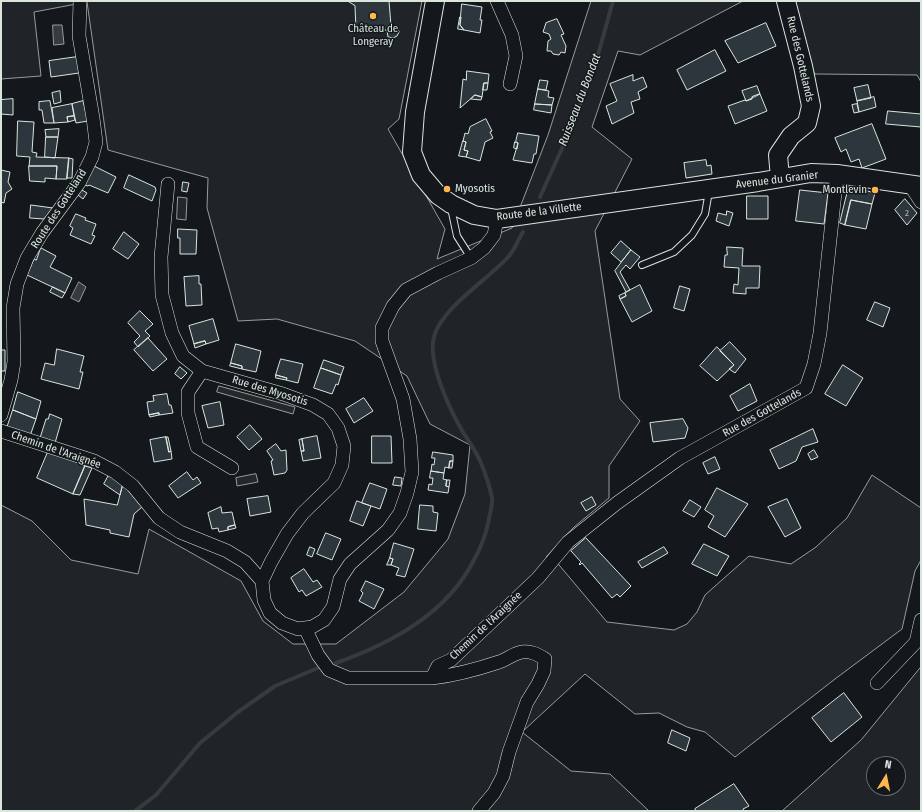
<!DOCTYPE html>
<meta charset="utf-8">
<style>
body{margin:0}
#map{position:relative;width:922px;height:812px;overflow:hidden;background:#14181c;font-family:"Fira Sans Condensed",sans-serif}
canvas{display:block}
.frame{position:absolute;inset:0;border:2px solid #d8e6dc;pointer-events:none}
.north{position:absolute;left:866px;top:756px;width:40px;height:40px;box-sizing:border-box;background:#14181c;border:1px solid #626a69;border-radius:50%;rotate:10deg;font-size:11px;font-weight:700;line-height:16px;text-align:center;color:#d8e6dc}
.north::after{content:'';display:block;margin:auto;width:14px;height:18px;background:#ffb74d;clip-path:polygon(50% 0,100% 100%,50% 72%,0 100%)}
</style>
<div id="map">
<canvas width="922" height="812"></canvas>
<div class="frame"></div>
<div class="north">N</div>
</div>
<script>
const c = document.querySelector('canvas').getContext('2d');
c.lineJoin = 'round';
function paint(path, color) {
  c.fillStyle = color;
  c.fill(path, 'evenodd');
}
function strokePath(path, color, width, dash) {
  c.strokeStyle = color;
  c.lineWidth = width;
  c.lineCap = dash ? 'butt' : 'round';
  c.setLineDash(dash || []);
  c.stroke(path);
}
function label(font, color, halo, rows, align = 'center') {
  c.font = font + ' "Fira Sans Condensed",sans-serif';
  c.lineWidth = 3;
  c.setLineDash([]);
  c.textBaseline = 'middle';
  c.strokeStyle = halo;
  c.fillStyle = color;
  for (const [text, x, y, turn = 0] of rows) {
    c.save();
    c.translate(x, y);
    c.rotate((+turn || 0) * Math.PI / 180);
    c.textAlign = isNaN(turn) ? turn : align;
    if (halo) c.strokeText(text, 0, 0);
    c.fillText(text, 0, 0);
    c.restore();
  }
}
const green = new Path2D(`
 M 1,1 L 422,1 L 399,119 L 388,129 L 445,229 L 437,259 L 512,228 L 548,135 L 591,1 L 743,1 L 640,55 L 618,51 L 592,127 L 632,159 L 595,231 L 620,399 L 640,421 L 609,466 L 609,498 L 574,527 L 546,557 L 554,559 L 607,622 L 674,630 L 687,624 L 697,612 L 705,595 L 749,556 L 791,564 L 816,547 L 847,518 L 872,475 L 921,508 L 921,560 L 915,571 L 902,629 L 835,679 L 735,757 L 705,732 L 687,727 L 659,713 L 635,714 L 585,674 L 522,732 L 571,771 L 610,774 L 649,811 L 1,811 L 1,505 L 32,521 L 71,560 L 138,574 L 149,529 L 241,581 L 263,621 L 293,644 L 336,644 L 404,592 L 448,539 L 465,494 L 470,445 L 430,424 L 407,376 L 355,341 L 277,319 L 238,321 L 207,208 L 208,178 L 108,150 L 87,2 L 34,12 L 41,76 L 1,79 Z
 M 782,1 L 921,1 L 921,82 L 917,75 L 815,74 Z
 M 921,667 L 921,811 L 782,811 L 861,740 ZM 874,764 L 898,764 L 898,788 L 874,788 Z`);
const parking = new Path2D(`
 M 178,197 L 187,198 L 186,220 L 177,219 Z
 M 219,386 L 295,407 L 293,414 L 217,392 Z
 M 256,474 L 258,482 L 237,486 L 236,478 Z`);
const water = new Path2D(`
 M 53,25 L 62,25 L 64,44 L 54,45 Z
 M 79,282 L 86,287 L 79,302 L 71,298 Z`);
const stream = new Path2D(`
 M 540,197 L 574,122 L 598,55 L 613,1
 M 336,663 C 392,643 448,613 475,558 C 481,547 485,537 488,524 C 489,516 493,505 492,498 C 490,487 485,473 481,463 C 477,453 470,443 464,434 C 451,412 427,363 434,337 C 441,308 489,279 509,256 C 515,249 518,240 523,232
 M 135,811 L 156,795 L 200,743 L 238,712 L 275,686 L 318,668`);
const building = new Path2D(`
 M 348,1 L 389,1 L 391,26 L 398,28 L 399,32 L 397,36 L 393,38 L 388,37 L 387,30 L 356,30 L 355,6 Z
 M 462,4 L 482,7 L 480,20 L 482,20 L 480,33 L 464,30 L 460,25 Z
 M 460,17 L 461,17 L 460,25 L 464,30 L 458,29 Z
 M 557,19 L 564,34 L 561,35 L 566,46 L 565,53 L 561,52 L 559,55 L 553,54 L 551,51 L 547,51 L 548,41 L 551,39 L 549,34 L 543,32 L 546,23 Z
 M 766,23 L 776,46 L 738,63 L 725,41 Z
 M 715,50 L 726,71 L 687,90 L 677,70 Z
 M 77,57 L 79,73 L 51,77 L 49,61 Z
 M 467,71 L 489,74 L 488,83 L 484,83 L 482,97 L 475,95 L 460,108 L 463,79 L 466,80 Z
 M 633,75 L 633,81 L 643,77 L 647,87 L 638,92 L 640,99 L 631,102 L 634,113 L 612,124 L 606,106 L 617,101 L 610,84 Z
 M 540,80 L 548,81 L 546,90 L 538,89 Z
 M 484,83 L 488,83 L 487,90 L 483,90 Z
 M 868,85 L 871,98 L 857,101 L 854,88 Z
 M 757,86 L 760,94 L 746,101 L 742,91 Z
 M 538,89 L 549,91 L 548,97 L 554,98 L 552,105 L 535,104 Z
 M 60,91 L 61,102 L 54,104 L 52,93 Z
 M 760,94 L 767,111 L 735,124 L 728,106 L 745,100 L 746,101 L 752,99 L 752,97 Z
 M 475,95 L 482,97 L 481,100 L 471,99 Z
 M 874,97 L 876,107 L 859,112 L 857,101 Z
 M 13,99 L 13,115 L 1,114 L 1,100 Z
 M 50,101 L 54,123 L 44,123 L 42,110 L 39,110 L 39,102 Z
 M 83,101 L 88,121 L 76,123 L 72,104 Z
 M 72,104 L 74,116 L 67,117 L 68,122 L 54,123 L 52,108 Z
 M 535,104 L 552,105 L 551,113 L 534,110 Z
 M 857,104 L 859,112 L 854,113 L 852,105 Z
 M 888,111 L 921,114 L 921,127 L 886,124 Z
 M 74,116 L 75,120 L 68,122 L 67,117 Z
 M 486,119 L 492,131 L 490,132 L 493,138 L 485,142 L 480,161 L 466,157 L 468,151 L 464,150 L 466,142 L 463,141 L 465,133 L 468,134 L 470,127 Z
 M 18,121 L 34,122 L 32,152 L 37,153 L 36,157 L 69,158 L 67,179 L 56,179 L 57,166 L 29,166 L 30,157 L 17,156 Z
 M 872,124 L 886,159 L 862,168 L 859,159 L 851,162 L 846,149 L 841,152 L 835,138 Z
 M 59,129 L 58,137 L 46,137 L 45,130 Z
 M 518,133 L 539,136 L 536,154 L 534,154 L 532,163 L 513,160 L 518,143 L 516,142 Z
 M 46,137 L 58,137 L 55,158 L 45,157 Z
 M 463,141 L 466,142 L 464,150 L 468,151 L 466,157 L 459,156 Z
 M 515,142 L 518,143 L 517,149 L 514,148 Z
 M 69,158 L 73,159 L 72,178 L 67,178 Z
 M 706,160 L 707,166 L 711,165 L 712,174 L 686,178 L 684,163 Z
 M 29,166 L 57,166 L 56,179 L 45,178 L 45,182 L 30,181 Z
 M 94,166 L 116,177 L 108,193 L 89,185 L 88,186 L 85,185 Z
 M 1,170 L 10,172 L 8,182 L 12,189 L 6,193 L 4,203 L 1,202 Z
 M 129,175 L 155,187 L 156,190 L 152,201 L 124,188 Z
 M 183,182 L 189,183 L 187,192 L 182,191 Z
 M 849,186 L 875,193 L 872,204 L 851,200 L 845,225 L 840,223 Z
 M 82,190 L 87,193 L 83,199 L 78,195 Z
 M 800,190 L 828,193 L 824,224 L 796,221 Z
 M 747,196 L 768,196 L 768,219 L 747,219 Z
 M 905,199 L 917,213 L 907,225 L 895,210 Z
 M 851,200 L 872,204 L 866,229 L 845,225 Z
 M 31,205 L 53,208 L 44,219 L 30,218 Z
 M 727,211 L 733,213 L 729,226 L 716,221 L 718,213 L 726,215 Z
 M 76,214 L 86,218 L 85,220 L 96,224 L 92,235 L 95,236 L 91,244 L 70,235 L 73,228 L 70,226 Z
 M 178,229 L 197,230 L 196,254 L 180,254 L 180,238 L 178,238 Z
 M 124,232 L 139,244 L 128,259 L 113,249 Z
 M 621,241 L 631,250 L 621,262 L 611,253 Z
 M 727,247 L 743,248 L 742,266 L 760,266 L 759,288 L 746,288 L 746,294 L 733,293 L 734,284 L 738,285 L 739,268 L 724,267 L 725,255 L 727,255 Z
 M 41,248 L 56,256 L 50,267 L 72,278 L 65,293 L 27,275 L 34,259 L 36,260 Z
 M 631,250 L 640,257 L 630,269 L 626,265 L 620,272 L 630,290 L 626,292 L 615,271 Z
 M 199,276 L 199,284 L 201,284 L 202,305 L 186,306 L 184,277 Z
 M 640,285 L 652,311 L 632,322 L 620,299 L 626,296 L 625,293 Z
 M 680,286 L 690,289 L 684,311 L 674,308 Z
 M 53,287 L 65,293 L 62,298 L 50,292 Z
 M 625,293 L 626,296 L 620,299 L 619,296 Z
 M 875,302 L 890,308 L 883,327 L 867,320 Z
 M 140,311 L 153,324 L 145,331 L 150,336 L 138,347 L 134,342 L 140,336 L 128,323 Z
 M 213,319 L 219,340 L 206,344 L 205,341 L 194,344 L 189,326 Z
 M 148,338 L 167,359 L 153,371 L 134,350 Z
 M 205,341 L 206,344 L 195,348 L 194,344 Z
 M 730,342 L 746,359 L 735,373 L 729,369 L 734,365 L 720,351 Z
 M 236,344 L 261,351 L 256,372 L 242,369 L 242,366 L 231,363 Z
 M 717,347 L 734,365 L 717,381 L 700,366 Z
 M 57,349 L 84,356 L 80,372 L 83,372 L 79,389 L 41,379 L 45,363 L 54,365 Z
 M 1,350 L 5,350 L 5,371 L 1,371 Z
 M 281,359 L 303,364 L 298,383 L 286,380 L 287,378 L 276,375 Z
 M 324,360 L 344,367 L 341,375 L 321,368 Z
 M 231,363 L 242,366 L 242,369 L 230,366 Z
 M 843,365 L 863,378 L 846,406 L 825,394 Z
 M 180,367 L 187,373 L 181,379 L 175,374 Z
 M 321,368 L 341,375 L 338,385 L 336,384 L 332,394 L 314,388 Z
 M 276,375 L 287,378 L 286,380 L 276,378 Z
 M 750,384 L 757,401 L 738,411 L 730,396 Z
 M 18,392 L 41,401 L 36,419 L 13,410 Z
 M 167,394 L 169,405 L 171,405 L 173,413 L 159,415 L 159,413 L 149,415 L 147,402 L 154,401 L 153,396 Z
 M 364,398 L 373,411 L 354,423 L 346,409 Z
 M 220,402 L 224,425 L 208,428 L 202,406 Z
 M 13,410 L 36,419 L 30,436 L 7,428 Z
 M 159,413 L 159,415 L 150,417 L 149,415 Z
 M 50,414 L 62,419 L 55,443 L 40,438 L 46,419 L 48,419 Z
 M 683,419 L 688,428 L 685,438 L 653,442 L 650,423 Z
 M 250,425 L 262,439 L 249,450 L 237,437 Z
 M 813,429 L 818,442 L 802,447 L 796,461 L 779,469 L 770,450 Z
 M 317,436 L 321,458 L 303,461 L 301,451 L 304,451 L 302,439 Z
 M 372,436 L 391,436 L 392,463 L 372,463 Z
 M 166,437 L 168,437 L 171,451 L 169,452 Z
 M 166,437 L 169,452 L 171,451 L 172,459 L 154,462 L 150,440 Z
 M 302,439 L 304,451 L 301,451 L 299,440 Z
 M 276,444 L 281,451 L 286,450 L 287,470 L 285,473 L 274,475 L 271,461 L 273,460 L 267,451 Z
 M 814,450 L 818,457 L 811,460 L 808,454 Z
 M 48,452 L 68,458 L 85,466 L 73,494 L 37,478 Z
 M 433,452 L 453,455 L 453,461 L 450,461 L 449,468 L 445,467 L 444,473 L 431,471 L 432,464 L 434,465 L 435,458 L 432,458 Z
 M 715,457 L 720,469 L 708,474 L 703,463 Z
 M 450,461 L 453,461 L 452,468 L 449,468 Z
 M 85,466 L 92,468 L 80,495 L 73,494 Z
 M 431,471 L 444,473 L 443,479 L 447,480 L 446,486 L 449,487 L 448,493 L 428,490 L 429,484 L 432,485 L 433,478 L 430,478 Z
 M 187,472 L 193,480 L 197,477 L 201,483 L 178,498 L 169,486 Z
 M 109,475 L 123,484 L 120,495 L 104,484 Z
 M 395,477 L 402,478 L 401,486 L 393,485 Z
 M 447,480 L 450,480 L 449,487 L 446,486 Z
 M 370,483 L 387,489 L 380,509 L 362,503 Z
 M 123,484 L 142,507 L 134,514 L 129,537 L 110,533 L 110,530 L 86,525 L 84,499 L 117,505 Z
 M 717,488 L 748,504 L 725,537 L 708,527 L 714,516 L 705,510 Z
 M 268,496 L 271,512 L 250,516 L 247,499 Z
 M 592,497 L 596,505 L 586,511 L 581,503 Z
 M 787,499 L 801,528 L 785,537 L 768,507 Z
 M 690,500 L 701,507 L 694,517 L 683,511 Z
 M 357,501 L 371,506 L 363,526 L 350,521 Z
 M 420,505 L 433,506 L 433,512 L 438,513 L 436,531 L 418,529 Z
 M 221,507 L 222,513 L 232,512 L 235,525 L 228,527 L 228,530 L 219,532 L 218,528 L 212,529 L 208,513 Z
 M 235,525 L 236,528 L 228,530 L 228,527 Z
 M 326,533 L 341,539 L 332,560 L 317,554 Z
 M 586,538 L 631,586 L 620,597 L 617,594 L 612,598 L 582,563 L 580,565 L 579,564 L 581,562 L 571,551 Z
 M 394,543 L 414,549 L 405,577 L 396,575 L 399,568 L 391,565 L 393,559 L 390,558 Z
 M 704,544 L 729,556 L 717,576 L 692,564 Z
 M 310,547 L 315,549 L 312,557 L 307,555 Z
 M 664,547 L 668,553 L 642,568 L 638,562 Z
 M 390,558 L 393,559 L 391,565 L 387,565 Z
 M 304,569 L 313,582 L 317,580 L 322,587 L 306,596 L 302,590 L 299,592 L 291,578 Z
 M 366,581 L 384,589 L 374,609 L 359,601 L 363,593 L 361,591 Z
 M 844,693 L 862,717 L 831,742 L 812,718 Z
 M 672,730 L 690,738 L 686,751 L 668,743 Z
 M 734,784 L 749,806 L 743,809 L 744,811 L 696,811 L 695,809 Z`);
const lane = new Path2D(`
 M 451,208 L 457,236 L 471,258
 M 642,265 L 674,252 L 692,235 L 705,214 L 709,191`);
const street = new Path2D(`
 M 497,1 L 512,35 L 516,56 L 510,84
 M 168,184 L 161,257 L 162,295 L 172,333 L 183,356 L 202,371 L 283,394 L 313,405 L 328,414 L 338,428 L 344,446 L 342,465 L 334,483 L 303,513 L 287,534 L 271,562 L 262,581 L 264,600 L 270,613 L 282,623 L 298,629 L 312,627 L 324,620 L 333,607 L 340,579 L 350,564 L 388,530 L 400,513 L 407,493 L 412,472 L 410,439 L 403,399 L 382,341 L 382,328 L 393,306 L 406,290 L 438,273 L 471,258 L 484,248 L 494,235 L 497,219
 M 910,185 L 921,202
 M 202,371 L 188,392 L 188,413 L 197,447 L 232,468
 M 1,415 L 11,380 L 14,362 L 13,308 L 17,284 L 27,258 L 42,233 L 79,183 L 92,157 L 96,142 L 93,118 L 79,36 L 80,1
 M 1,431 L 94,461 L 115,472 L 133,486 L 159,518 L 180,532 L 227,551 L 245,562 L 262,581
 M 305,628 L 318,655 L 329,670 L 348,678 L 432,678 L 438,666 L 451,660 L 538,578 L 568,542 L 617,503 L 680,458 L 806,388 L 814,364 L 820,333 L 837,174
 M 432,678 C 457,675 475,670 499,662 C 506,660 514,653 522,652 C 531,651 537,654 545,659 L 544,671 L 538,684 L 527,702 L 509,752 L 503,776 L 494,793 L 479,811
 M 877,683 L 916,642 L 921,620`);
const secondary = new Path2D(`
 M 435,1 L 415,112 L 412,152 L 421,175 L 438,195 L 451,204 L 474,215 L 497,219 L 758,182 L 811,173 L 837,174 L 921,186
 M 780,178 L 778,155 L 791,136 L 807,123 L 811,106 L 803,66 L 786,1`);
const markers = [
 [373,16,4,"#ffb74d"],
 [447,189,4,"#ffb74d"],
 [875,190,4,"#ffb74d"]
];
const numberNames = [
 ["2",907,213]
];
const poiNames = [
 ["Château de",373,29],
 ["Longeray",373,42],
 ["Myosotis",455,189,"left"],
 ["Montlevin",867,190,"right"]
];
const streetNames = [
 ["Rue des Gottelands",800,59,77],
 ["Avenue du Granier",777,180,-7],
 ["Route des Gotteland",59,209,-57],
 ["Route de la Villette",539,212,-7],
 ["Rue des Myosotis",270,391,17],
 ["Rue des Gottelands",762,413,-29],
 ["Chemin de l'Araignée",56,450,19],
 ["Chemin de l'Araignée",486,626,-43]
];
const waterNames = [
 ["Ruisseau du Bondat",580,100,-69]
];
paint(green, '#202428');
strokePath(green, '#939e99', 1);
paint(parking, '#24282b');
strokePath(parking, '#939e99', 1);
paint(water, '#363b3e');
strokePath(water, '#939e99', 1);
strokePath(stream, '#363b3e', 4);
paint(building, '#2c363c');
strokePath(building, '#d8e6dc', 1);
strokePath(lane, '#d8e6dc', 8);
strokePath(street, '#d8e6dc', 14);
strokePath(secondary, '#d8e6dc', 20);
strokePath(lane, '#14181c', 6);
strokePath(street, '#14181c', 13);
strokePath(secondary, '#14181c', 18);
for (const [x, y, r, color] of markers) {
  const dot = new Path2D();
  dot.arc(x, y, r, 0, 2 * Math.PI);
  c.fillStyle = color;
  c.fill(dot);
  strokePath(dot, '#14181c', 1.5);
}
label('9px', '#adbab4', null, numberNames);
label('11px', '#d8e6dc', '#14181c', poiNames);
label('11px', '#d8e6dc', '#14181c', streetNames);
label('italic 12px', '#d8e6dc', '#14181c', waterNames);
</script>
